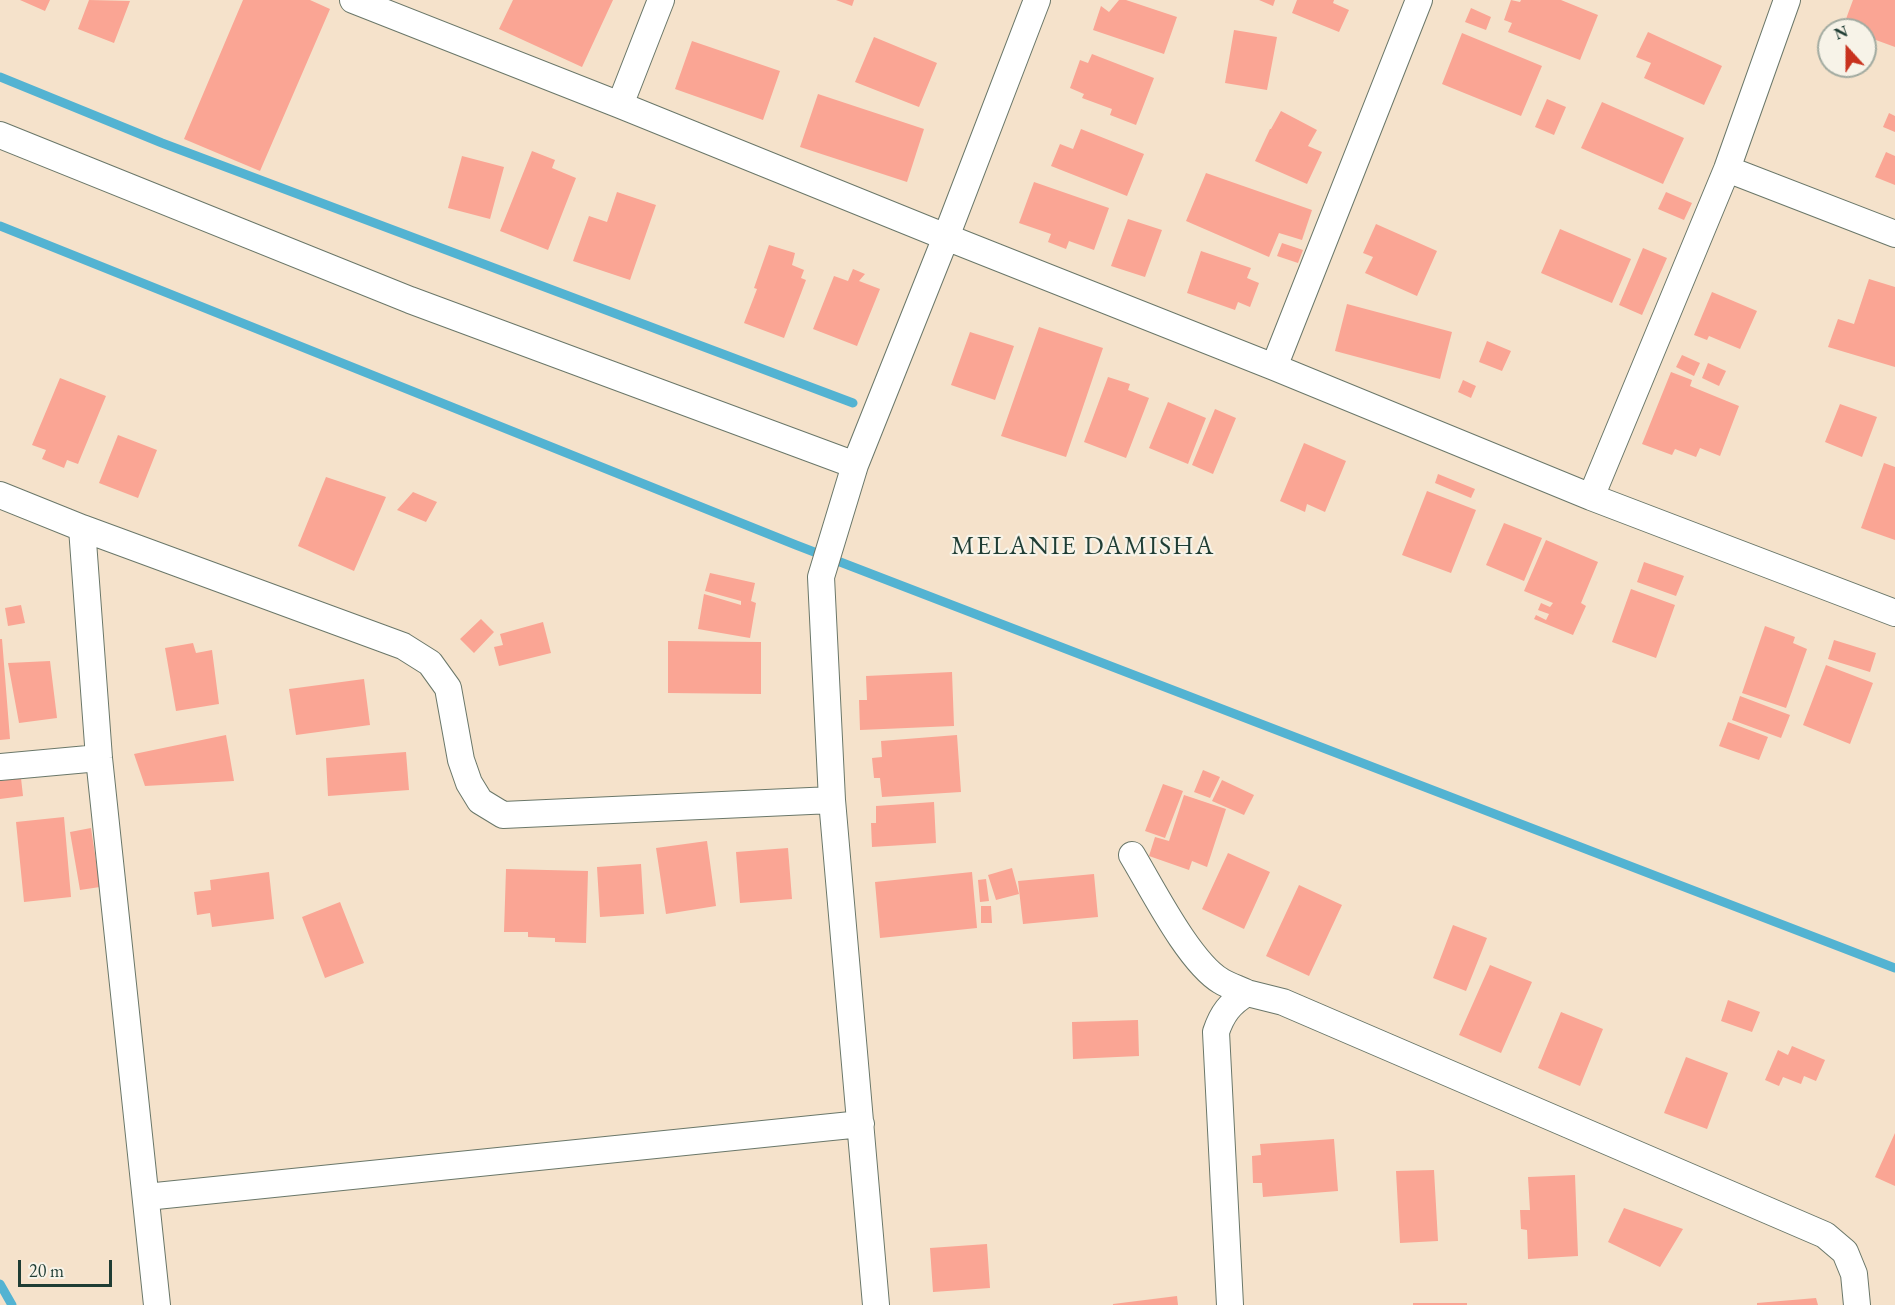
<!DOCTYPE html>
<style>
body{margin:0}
#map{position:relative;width:1895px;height:1305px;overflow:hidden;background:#f5e2cb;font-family:"EB Garamond",serif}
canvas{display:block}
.north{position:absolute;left:1817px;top:18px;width:60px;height:60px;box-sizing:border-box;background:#f7f3e8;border:2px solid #a1aaa0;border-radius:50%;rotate:339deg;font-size:16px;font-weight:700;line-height:24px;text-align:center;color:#1f3d34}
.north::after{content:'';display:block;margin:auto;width:21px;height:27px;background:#c8321e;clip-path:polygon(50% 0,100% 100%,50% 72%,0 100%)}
.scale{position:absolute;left:18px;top:1260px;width:94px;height:27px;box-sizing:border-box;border:3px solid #1f3d34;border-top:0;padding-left:8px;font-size:18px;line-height:21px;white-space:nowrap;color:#1f3d34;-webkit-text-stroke:4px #f7f3e8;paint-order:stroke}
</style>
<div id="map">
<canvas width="1895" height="1305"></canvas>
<div class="north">N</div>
<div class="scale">20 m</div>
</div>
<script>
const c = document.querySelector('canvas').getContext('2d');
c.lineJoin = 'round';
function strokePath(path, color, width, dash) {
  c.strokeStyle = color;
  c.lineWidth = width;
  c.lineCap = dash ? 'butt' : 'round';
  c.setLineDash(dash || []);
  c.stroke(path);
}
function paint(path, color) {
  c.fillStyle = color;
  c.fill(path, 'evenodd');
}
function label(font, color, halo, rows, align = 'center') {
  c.font = font + ' "EB Garamond",serif';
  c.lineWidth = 4.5;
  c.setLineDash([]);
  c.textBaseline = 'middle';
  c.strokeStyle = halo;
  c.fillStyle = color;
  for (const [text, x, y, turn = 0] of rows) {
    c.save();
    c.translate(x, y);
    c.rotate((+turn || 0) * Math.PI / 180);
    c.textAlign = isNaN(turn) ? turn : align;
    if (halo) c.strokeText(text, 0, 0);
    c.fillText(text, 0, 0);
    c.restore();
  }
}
const stream = new Path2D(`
 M 0,77 L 162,143 L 853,403
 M 0,226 L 796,545 L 1895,968
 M 0,1284 L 12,1305`);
const building = new Path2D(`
 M 20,0 L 50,0 L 45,11 Z
 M 89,0 L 130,1 L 114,43 L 78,29 Z
 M 243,0 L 310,0 L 330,9 L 260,171 L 184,139 Z
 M 513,0 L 613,0 L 582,67 L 499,29 Z
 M 836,0 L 854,0 L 852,6 Z
 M 1119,0 L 1126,0 L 1177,17 L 1164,54 L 1093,30 L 1101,6 L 1109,12 Z
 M 1259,0 L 1275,0 L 1273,6 Z
 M 1297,0 L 1334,0 L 1333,3 L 1349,10 L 1339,32 L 1292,13 Z
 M 1511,0 L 1520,2 L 1521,0 L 1561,0 L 1598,15 L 1580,60 L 1508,32 L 1512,23 L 1504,20 Z
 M 1853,0 L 1895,0 L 1895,47 L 1865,36 L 1865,30 L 1850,30 L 1843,27 Z
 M 1471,8 L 1491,17 L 1486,30 L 1465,22 Z
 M 1234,30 L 1277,37 L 1267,90 L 1225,83 Z
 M 1648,32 L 1722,66 L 1704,105 L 1644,78 L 1651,63 L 1636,57 Z
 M 1462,33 L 1542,66 L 1521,116 L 1442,84 Z
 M 874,37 L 937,63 L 919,107 L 855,82 Z
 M 692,41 L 780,71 L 763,120 L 675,89 Z
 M 1092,54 L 1154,78 L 1136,125 L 1110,115 L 1112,109 L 1082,98 L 1084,94 L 1070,88 L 1080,60 L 1088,63 Z
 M 818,94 L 924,129 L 907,182 L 800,147 Z
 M 1547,99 L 1566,107 L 1554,135 L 1535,127 Z
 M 1602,102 L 1684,138 L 1663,184 L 1581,148 Z
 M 1281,111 L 1317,130 L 1308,146 L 1322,152 L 1307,184 L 1255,161 L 1270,129 L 1271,129 Z
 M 1889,113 L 1895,116 L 1895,132 L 1883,127 Z
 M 1081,129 L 1144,154 L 1127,196 L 1051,166 L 1060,144 L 1073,149 Z
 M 532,151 L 555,160 L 552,168 L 576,178 L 548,250 L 500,231 Z
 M 1886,152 L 1895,156 L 1895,185 L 1875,177 Z
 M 462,156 L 504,167 L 490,219 L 448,208 Z
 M 1206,173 L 1312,210 L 1302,240 L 1279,233 L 1269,257 L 1186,221 Z
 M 1034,182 L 1109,208 L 1094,250 L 1069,241 L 1066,249 L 1048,242 L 1051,234 L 1019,223 Z
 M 617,192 L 656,205 L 630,280 L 573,261 L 589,216 L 607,222 Z
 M 1666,192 L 1692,203 L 1684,220 L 1658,209 Z
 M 1128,219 L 1162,230 L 1145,277 L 1111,266 Z
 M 1376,224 L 1437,251 L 1417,296 L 1365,273 L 1373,257 L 1363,253 Z
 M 1560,229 L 1631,259 L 1612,303 L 1541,273 Z
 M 1282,243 L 1303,250 L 1298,263 L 1277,256 Z
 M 769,245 L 795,253 L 792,265 L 804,270 L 801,278 L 806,280 L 784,338 L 744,323 L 757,289 L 754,288 Z
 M 1643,248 L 1667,258 L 1642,315 L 1619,305 Z
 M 1201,251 L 1251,268 L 1247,278 L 1259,283 L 1250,307 L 1238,302 L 1235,310 L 1187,293 Z
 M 853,269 L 865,274 L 859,281 L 880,289 L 857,346 L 813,329 L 834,276 L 848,281 Z
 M 1869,279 L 1895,287 L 1895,367 L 1828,347 L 1838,319 L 1854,324 Z
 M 1712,292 L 1757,311 L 1740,349 L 1709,336 L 1707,340 L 1694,335 Z
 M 1347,304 L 1452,332 L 1440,379 L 1335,351 Z
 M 1039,327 L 1103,348 L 1066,457 L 1001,436 Z
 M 970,332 L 1014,346 L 995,400 L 951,385 Z
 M 1487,341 L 1511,351 L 1502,371 L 1479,362 Z
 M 1682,355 L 1700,363 L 1694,376 L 1676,367 Z
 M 1708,363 L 1726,371 L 1719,386 L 1702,378 Z
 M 1671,372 L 1692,380 L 1690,386 L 1739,406 L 1720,456 L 1700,448 L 1696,457 L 1675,449 L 1672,455 L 1642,444 Z
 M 1108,377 L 1130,384 L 1128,390 L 1149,398 L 1126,458 L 1084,442 Z
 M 60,378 L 106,396 L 78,464 L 67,460 L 64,468 L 42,459 L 46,450 L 32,445 Z
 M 1463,380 L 1476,386 L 1471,398 L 1458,392 Z
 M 1168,402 L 1206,418 L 1188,464 L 1149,448 Z
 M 1840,404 L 1877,417 L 1862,457 L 1825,442 Z
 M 1215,409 L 1236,418 L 1213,474 L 1192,465 Z
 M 118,435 L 157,450 L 138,498 L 99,483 Z
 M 1304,443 L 1346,461 L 1325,512 L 1307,504 L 1305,512 L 1280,501 Z
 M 1884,463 L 1895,467 L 1895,540 L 1861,528 Z
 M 1438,474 L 1475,489 L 1471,498 L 1435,483 Z
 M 326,477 L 386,497 L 354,571 L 298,546 Z
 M 1427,491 L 1476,510 L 1451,573 L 1402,555 Z
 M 413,492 L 437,502 L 426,522 L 397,510 Z
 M 1504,523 L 1542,538 L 1524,581 L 1486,565 Z
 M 1546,540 L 1598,562 L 1581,603 L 1586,606 L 1573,635 L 1534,619 L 1536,615 L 1546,620 L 1549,614 L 1538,610 L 1541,603 L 1550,607 L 1553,603 L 1524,591 Z
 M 1644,562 L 1684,576 L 1676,596 L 1637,582 Z
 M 710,573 L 755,583 L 751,601 L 756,603 L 750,638 L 698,629 L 704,594 L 741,605 L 741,601 L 705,591 Z
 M 1631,589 L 1675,605 L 1656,658 L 1612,642 Z
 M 21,605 L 25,623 L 8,626 L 5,608 Z
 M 481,619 L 494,632 L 474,653 L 460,639 Z
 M 543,622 L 551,653 L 499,666 L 494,647 L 503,645 L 500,634 Z
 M 1765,626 L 1795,637 L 1793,643 L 1807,649 L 1786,708 L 1742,693 Z
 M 0,639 L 2,639 L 10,739 L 0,740 Z
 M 1834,640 L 1876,653 L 1870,672 L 1828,659 Z
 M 668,641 L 761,642 L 761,694 L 668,693 Z
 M 193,643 L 196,653 L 212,650 L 219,704 L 176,711 L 165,648 Z
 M 50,661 L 57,718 L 19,723 L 8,663 Z
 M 1826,665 L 1873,683 L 1850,744 L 1803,725 Z
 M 952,672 L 954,726 L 860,730 L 859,700 L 867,700 L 866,676 Z
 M 364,679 L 370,725 L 296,735 L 289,689 Z
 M 1740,696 L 1790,715 L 1781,738 L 1732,720 Z
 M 1728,722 L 1768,737 L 1759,760 L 1719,746 Z
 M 226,735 L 234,781 L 145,786 L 134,754 Z
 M 957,735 L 961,792 L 882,797 L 880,778 L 874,778 L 872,758 L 882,757 L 881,741 Z
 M 406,752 L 409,790 L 328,796 L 326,758 Z
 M 1203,770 L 1220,777 L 1210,798 L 1194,792 Z
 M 21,778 L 23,796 L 0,799 L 0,781 Z
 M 1222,780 L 1254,795 L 1244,815 L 1212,801 Z
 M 1163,784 L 1183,791 L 1165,838 L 1145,831 Z
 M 1184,795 L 1226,809 L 1207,867 L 1192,861 L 1189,870 L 1149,856 L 1155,837 L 1169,841 Z
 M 934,802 L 936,843 L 872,847 L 871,823 L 876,823 L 876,806 Z
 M 64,817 L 71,897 L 24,902 L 16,822 Z
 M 91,828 L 100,887 L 80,890 L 70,832 Z
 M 707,841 L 716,906 L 666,914 L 656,848 Z
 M 788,848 L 792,899 L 740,903 L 736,852 Z
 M 1228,853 L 1270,872 L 1244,929 L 1202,909 Z
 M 641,864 L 644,914 L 600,917 L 597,867 Z
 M 1012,868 L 1019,894 L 996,900 L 988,875 Z
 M 506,869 L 588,871 L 586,943 L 555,942 L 555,938 L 528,937 L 528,932 L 504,932 Z
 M 269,872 L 274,919 L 212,927 L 210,913 L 197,915 L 194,892 L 211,890 L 210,880 Z
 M 972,872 L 977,928 L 880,938 L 875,882 Z
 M 1094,874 L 1098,917 L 1023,924 L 1018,881 Z
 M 986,879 L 989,901 L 980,902 L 978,880 Z
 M 1299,885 L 1342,905 L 1309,976 L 1266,956 Z
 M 340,902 L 364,963 L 325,978 L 302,917 Z
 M 981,906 L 991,906 L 992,923 L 981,923 Z
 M 1453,925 L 1487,938 L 1466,991 L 1433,978 Z
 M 1490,965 L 1532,982 L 1501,1053 L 1459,1035 Z
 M 1728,1000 L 1760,1012 L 1752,1032 L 1721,1021 Z
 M 1561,1012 L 1603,1029 L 1580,1086 L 1538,1068 Z
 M 1138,1020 L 1139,1056 L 1073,1059 L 1072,1022 Z
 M 1792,1046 L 1825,1060 L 1816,1081 L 1804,1076 L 1801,1084 L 1783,1077 L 1779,1086 L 1765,1080 L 1778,1050 L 1788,1055 Z
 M 1686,1057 L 1728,1073 L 1707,1129 L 1664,1113 Z
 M 1895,1133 L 1895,1186 L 1875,1177 Z
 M 1334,1139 L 1338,1191 L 1263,1197 L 1262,1183 L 1253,1183 L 1252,1156 L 1261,1155 L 1260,1144 Z
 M 1434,1170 L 1438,1241 L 1400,1243 L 1396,1171 Z
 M 1575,1175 L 1578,1256 L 1528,1259 L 1527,1230 L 1521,1229 L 1520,1210 L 1530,1210 L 1528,1177 Z
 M 1624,1208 L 1683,1229 L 1660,1267 L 1608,1242 Z
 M 987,1244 L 990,1288 L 933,1292 L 930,1248 Z
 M 1177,1296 L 1178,1305 L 1113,1305 L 1113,1304 Z
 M 1816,1298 L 1818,1305 L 1757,1305 L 1757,1303 Z
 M 1413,1303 L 1467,1303 L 1467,1305 L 1413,1305 Z`);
const street = new Path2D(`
 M 353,0 L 620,105 L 946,237 L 1274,367 L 1591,497 L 1895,613
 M 620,105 L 661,0
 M 0,135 L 410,300 L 855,465
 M 1727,169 L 1895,234
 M 1274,367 L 1419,0
 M 0,495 L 82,528 L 403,646 L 430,663 L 448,688 L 461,760 L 469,783 L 480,801 L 503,815 L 832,800
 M 1591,497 L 1727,169 L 1787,0
 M 82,528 L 99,758 L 157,1305
 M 0,767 L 99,758
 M 1132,855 C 1152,888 1189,962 1221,981 C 1229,986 1239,989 1247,993
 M 146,1197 L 861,1124
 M 876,1305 L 832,800 L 821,577 L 855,465 L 946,237 L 1037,0
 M 1230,1305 L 1216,1032 C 1222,1014 1230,1003 1247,993 L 1283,1002 L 1825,1235 L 1845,1252 L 1854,1274 L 1857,1305`);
const neighbourhoodNames = [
 ["MELANIE DAMISHA",1083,547]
];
strokePath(stream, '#53b3d2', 9);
paint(building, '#faa594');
strokePath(street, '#6a7769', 28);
strokePath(street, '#fff', 26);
c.letterSpacing = '1.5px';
label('26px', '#1f3d34', '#f7f3e8', neighbourhoodNames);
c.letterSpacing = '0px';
</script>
